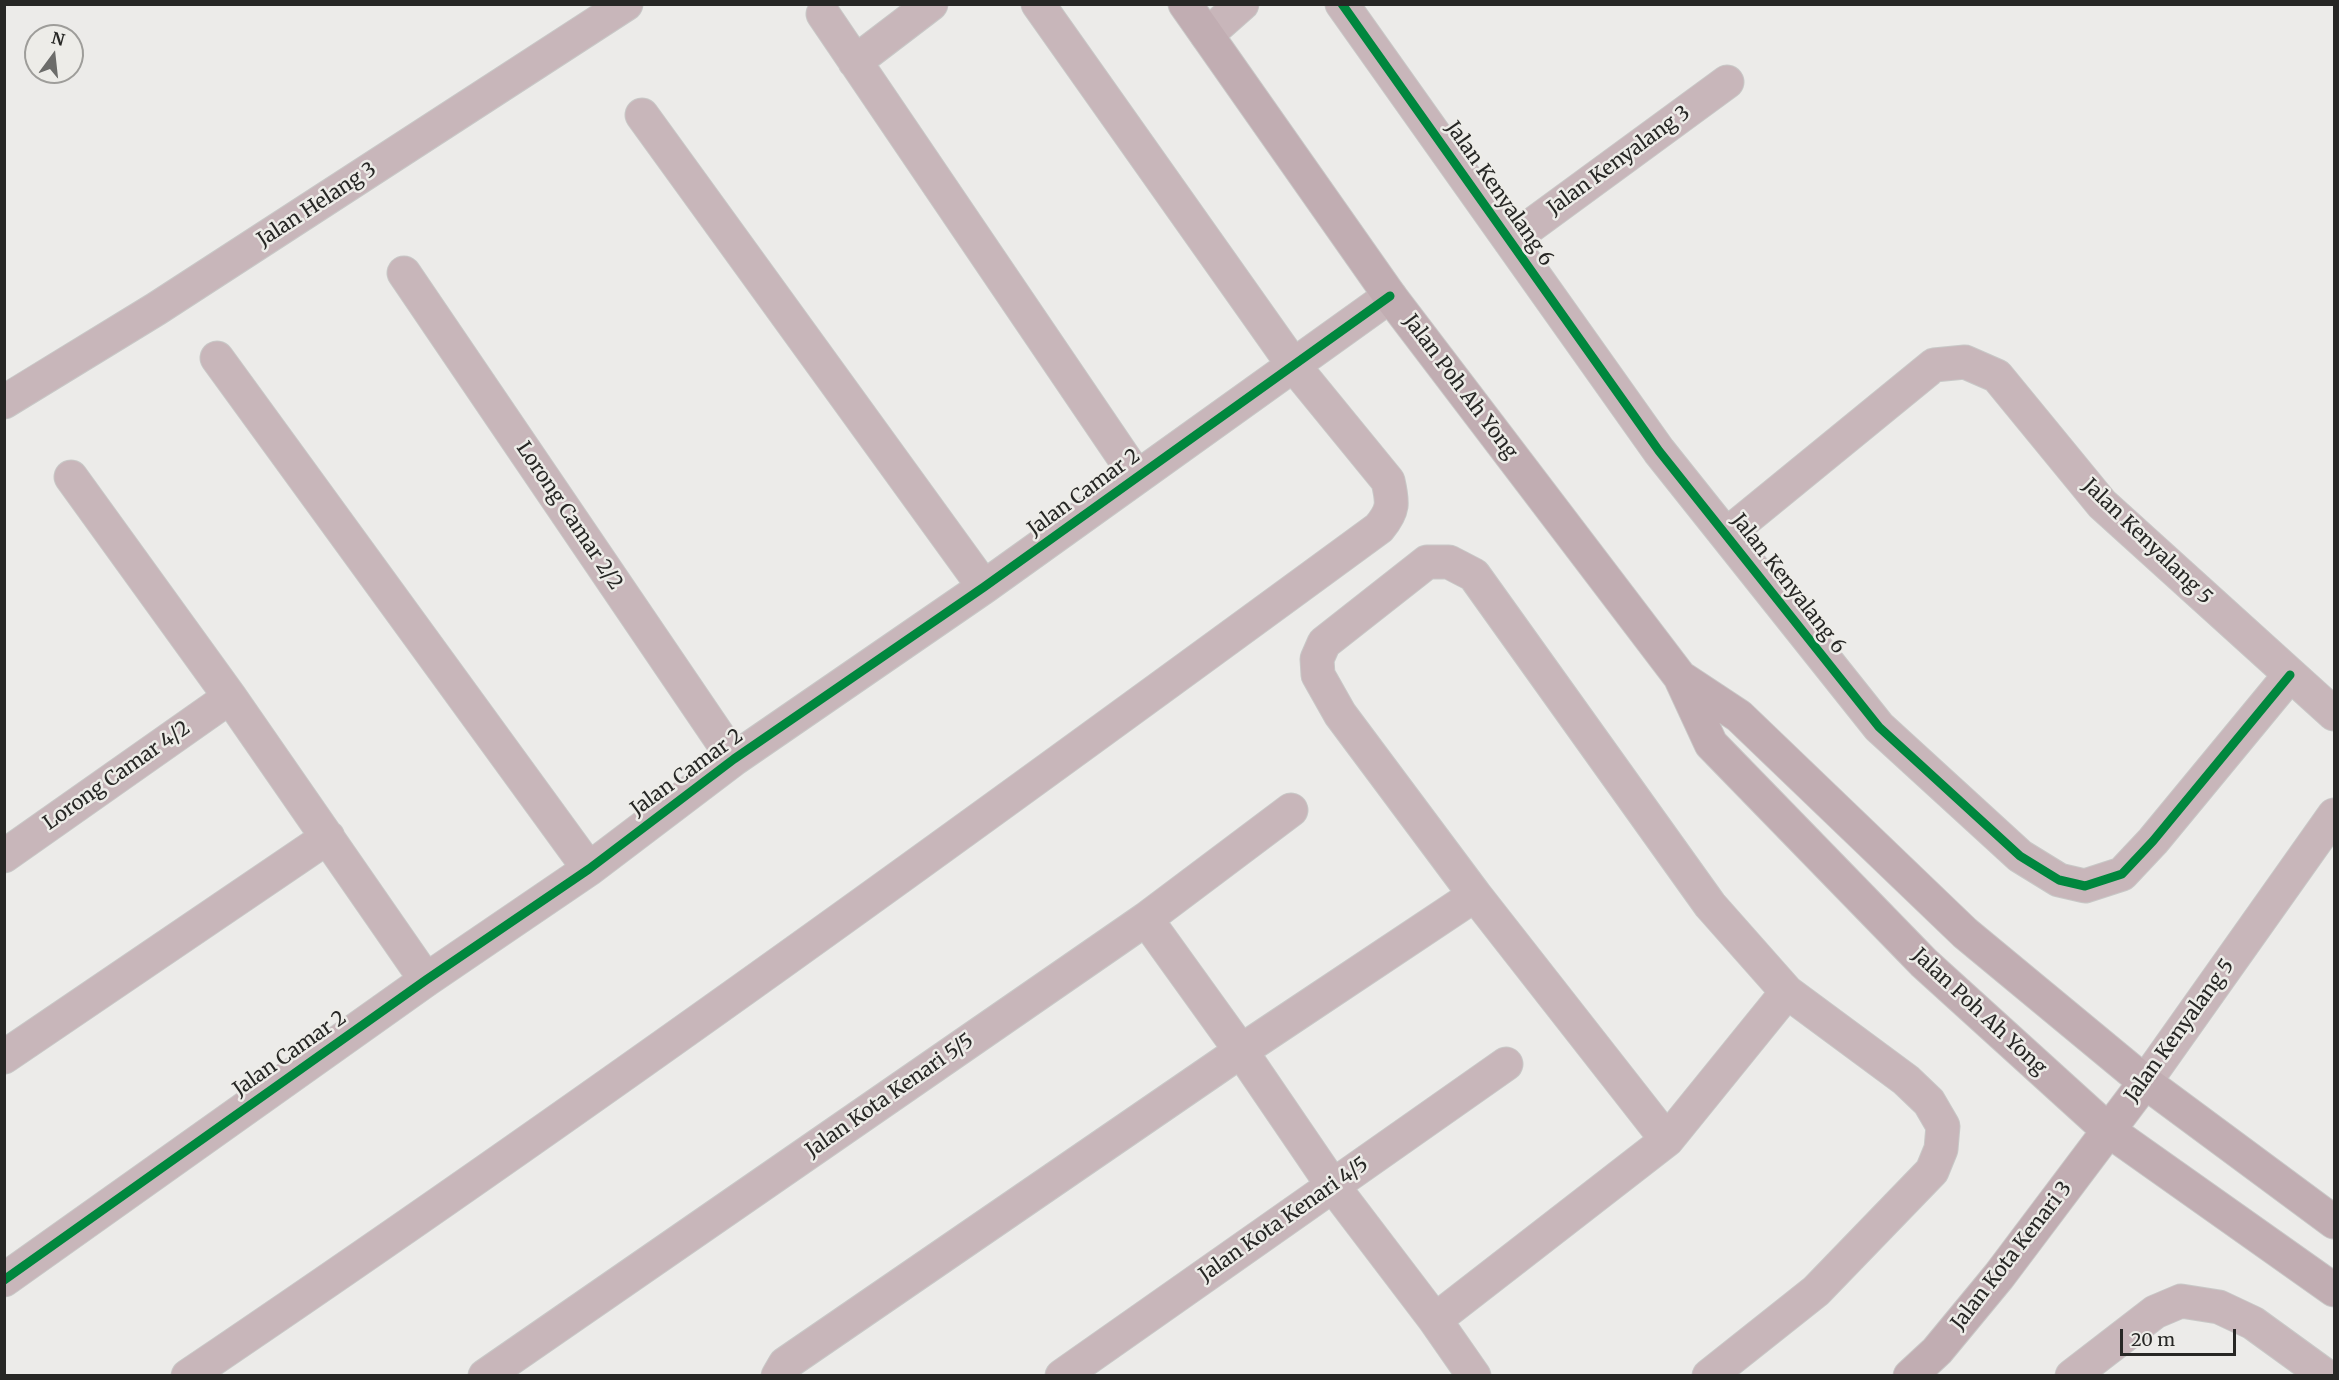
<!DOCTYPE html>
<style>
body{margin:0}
#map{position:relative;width:2339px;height:1380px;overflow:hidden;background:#ecebe9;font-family:Merriweather,serif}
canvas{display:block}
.frame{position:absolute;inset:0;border:6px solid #272725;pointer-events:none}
.north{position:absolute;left:24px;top:24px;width:60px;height:60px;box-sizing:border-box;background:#edece8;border:2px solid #9e9d9a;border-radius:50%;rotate:15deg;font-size:16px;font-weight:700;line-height:24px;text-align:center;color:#272725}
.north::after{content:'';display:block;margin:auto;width:21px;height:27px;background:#6c6c6a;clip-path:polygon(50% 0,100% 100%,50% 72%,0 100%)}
.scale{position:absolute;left:2120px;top:1329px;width:116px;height:27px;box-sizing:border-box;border:3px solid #272725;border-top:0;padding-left:8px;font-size:18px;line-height:21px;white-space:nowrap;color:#272725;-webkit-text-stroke:4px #edece8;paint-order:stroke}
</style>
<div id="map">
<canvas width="2339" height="1380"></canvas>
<div class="frame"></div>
<div class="north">N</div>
<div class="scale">20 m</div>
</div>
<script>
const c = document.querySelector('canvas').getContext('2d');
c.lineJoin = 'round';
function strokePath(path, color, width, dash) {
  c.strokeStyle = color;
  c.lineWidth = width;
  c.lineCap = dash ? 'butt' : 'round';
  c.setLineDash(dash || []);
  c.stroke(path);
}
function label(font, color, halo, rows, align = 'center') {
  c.font = font + ' Merriweather,serif';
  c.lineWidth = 5;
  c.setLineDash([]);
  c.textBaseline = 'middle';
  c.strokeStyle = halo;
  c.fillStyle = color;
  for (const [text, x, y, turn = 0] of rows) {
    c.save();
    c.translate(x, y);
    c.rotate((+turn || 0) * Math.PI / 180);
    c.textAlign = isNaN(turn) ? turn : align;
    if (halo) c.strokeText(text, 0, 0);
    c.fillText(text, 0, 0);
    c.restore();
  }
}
const minor = new Path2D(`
 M 1342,4 L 1659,451 L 1879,727 L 2020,856 L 2059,880 L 2085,886 L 2122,874 L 2153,841 L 2290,675
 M 823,14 L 1137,477
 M 1207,35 L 1242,4
 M 855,62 L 931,4
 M 642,115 L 984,587
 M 1510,241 L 1727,82
 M 404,273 L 734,759
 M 217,358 L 589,869
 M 4,402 L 156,309 L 626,4
 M 71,477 L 230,697 L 426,980
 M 1726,535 L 1934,365 L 1965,362 L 1997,376 L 2102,504 L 2334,714
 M 4,856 L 230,697
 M 1146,919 L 1241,1051 L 1333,1186 L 1435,1320 L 1474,1376
 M 4,1057 L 328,837
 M 2145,1082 L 2334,815
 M 1667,1140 L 1475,895 L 1340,714 L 1318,675 L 1317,659 L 1324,643 L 1427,562 L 1449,562 L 1474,575 L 1710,905 L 1787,992 L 1906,1080 L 1929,1102 L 1943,1126 L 1941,1149 L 1932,1171 L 1816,1291 L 1709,1376
 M 4,1280 L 426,980 L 589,869 L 734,759 L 984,587 L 1390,296
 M 1435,1320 L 1667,1140 L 1787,992
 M 188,1376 C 592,1103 986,816 1379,528 C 1394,510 1393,503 1388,481 L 1294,366 L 1038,4
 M 485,1376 L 1146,919 L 1291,810
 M 778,1376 L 785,1364 L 1241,1051 L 1475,895
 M 1062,1376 L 1506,1064
 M 2072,1376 L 2155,1312 L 2181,1301 L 2219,1307 L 2253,1323 L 2326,1376`);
const major = new Path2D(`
 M 1185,4 L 1390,296 L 1680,677 L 1711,744 L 1924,963 L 2108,1130 L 2334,1290
 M 1680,677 L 1739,716 L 1965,933 L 2145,1082 L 2334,1222
 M 1910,1376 L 1937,1351 L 1999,1276 L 2145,1082`);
const cycleway = new Path2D(`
 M 1342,4 L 1659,451 L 1879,727 L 2020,856 L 2059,880 L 2085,886 L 2122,874 L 2153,841 L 2290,675
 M 4,1280 L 426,980 L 589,869 L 734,759 L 984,587 L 1390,296`);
const streetNames = [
 ["Jalan Kenyalang 3",1619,161,-36],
 ["Jalan Kenyalang 6",1499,194,55],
 ["Jalan Helang 3",317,205,-33],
 ["Jalan Poh Ah Yong",1460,387,53],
 ["Jalan Camar 2",1084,493,-36],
 ["Lorong Camar 2/2",569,516,56],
 ["Jalan Kenyalang 5",2147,542,44],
 ["Jalan Kenyalang 6",1788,584,52],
 ["Jalan Camar 2",687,773,-36],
 ["Lorong Camar 4/2",117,776,-35],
 ["Jalan Poh Ah Yong",1979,1012,43],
 ["Jalan Kenyalang 5",2180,1031,-54],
 ["Jalan Camar 2",290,1054,-35],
 ["Jalan Kota Kenari 5/5",890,1096,-35],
 ["Jalan Kota Kenari 4/5",1284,1220,-35],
 ["Jalan Kota Kenari 3",2012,1256,-52]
];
strokePath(minor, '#c8c8c7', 35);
strokePath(major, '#c8c8c7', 35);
strokePath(minor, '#c8b6ba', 33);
strokePath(major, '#c1adb2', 33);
strokePath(cycleway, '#00873e', 9);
label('20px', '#272725', '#edece8', streetNames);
</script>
